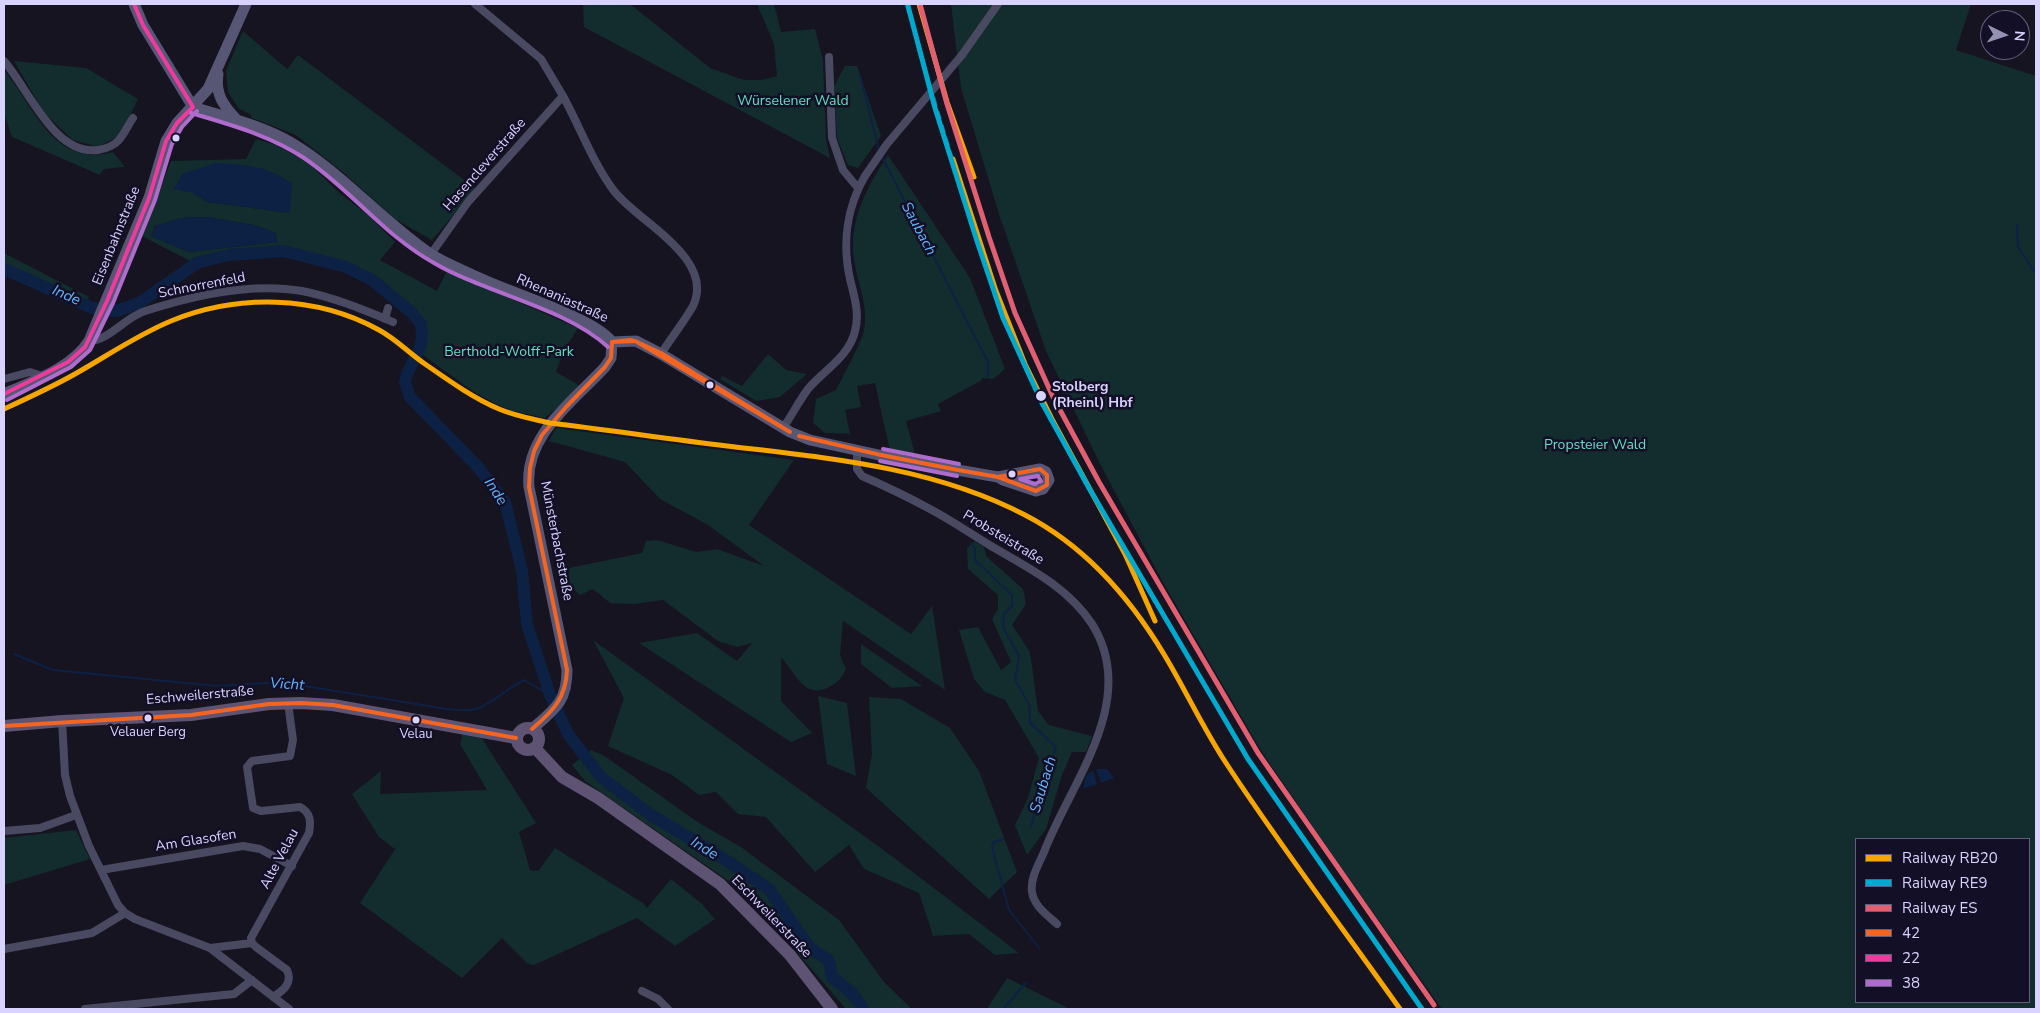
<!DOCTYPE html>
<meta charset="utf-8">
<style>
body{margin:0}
#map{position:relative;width:2040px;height:1013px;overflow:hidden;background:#161421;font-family:"Nunito Sans",sans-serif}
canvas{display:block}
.frame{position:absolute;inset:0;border:5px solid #d9d4ff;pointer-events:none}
.legend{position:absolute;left:1855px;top:838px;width:175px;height:165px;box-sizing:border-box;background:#130f26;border:1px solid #625e7d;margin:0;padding:6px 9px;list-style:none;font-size:15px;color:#d9d4ff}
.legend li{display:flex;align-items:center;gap:10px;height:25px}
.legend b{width:25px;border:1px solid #625e7d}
.north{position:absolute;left:1980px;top:10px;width:50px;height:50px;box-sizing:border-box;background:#130f26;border:1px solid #625e7d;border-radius:50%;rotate:94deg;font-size:14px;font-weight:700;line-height:20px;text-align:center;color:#d9d4ff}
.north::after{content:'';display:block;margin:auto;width:18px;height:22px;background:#9591b1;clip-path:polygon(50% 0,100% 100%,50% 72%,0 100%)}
</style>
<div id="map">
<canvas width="2040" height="1013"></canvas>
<div class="frame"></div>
<ul class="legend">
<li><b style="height:6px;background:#f7a600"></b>Railway RB20</li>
<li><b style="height:6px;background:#00a9ce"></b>Railway RE9</li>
<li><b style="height:6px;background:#e15f71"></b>Railway ES</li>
<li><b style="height:6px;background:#f26522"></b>42</li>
<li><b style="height:6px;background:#f13a9d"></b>22</li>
<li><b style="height:6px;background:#b06ccc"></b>38</li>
</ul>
<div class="north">N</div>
</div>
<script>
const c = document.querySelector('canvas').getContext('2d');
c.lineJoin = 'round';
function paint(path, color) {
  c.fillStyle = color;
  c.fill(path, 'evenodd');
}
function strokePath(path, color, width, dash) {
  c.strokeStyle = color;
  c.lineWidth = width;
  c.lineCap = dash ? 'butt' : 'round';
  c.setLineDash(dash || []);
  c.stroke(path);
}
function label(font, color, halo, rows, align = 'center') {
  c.font = font + ' "Nunito Sans",sans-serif';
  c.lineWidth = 5;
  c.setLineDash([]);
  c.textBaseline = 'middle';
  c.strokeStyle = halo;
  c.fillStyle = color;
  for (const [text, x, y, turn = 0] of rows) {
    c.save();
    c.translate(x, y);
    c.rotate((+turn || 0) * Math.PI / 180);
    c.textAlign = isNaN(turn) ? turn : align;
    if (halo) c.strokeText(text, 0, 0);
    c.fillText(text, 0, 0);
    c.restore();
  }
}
const green = new Path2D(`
 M 583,4 L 630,4 L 710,68 L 744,80 L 762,80 L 777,76 L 774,44 L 757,4 L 774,4 L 781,32 L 815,29 L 823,60 L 826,139 L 830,158 L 584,27 Z
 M 951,4 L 1971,4 L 1956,50 L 2036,76 L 2036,1009 L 1442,1009 L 1339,865 L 1260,749 L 1165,586 L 1100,464 L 1046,351 L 999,214 L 961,88 ZM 1856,839 L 2029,839 L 2029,1002 L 1856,1002 Z
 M 243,31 L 287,69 L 298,55 L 476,189 L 432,240 L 395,219 L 344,173 L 296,135 L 252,118 L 250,114 L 239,109 L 228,92 L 226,71 Z
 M 14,61 L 86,68 L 138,99 L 121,135 L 98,147 L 73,140 L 44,113 Z
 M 845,66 L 857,66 L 881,136 L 858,168 L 848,165 L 837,138 L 834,86 Z
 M 4,70 C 35,107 53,168 113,152 L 125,167 L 104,169 L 100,175 L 12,137 L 4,113 Z
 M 256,139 L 276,145 L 309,163 L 338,192 L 368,215 L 395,242 L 380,260 L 437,291 L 447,271 L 578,328 L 564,350 L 556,372 L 582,387 L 545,418 L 513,411 L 498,405 L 474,392 L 423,355 L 425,331 L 421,317 L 384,283 L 363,270 L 335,260 L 285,248 L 235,251 L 190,261 L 142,236 L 171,161 L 246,159 ZM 193,193 L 290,213 L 208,202 ZM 208,217 L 258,226 L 275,233 L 277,242 L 189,252 L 151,236 L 155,226 L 182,218 Z
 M 888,155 L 970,278 L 1005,369 L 993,379 L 981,378 L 982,380 L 938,404 L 941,411 L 906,421 L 915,454 L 890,451 L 875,383 L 857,386 L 861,407 L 845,410 L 850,434 L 825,433 L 813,423 L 816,399 L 836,390 C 843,376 861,343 864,331 C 869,306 857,282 854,259 C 848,221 868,185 888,155 Z
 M 4,253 L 89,297 L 83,307 L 4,270 Z
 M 768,354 L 786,370 L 807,374 L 780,397 L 756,401 L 720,379 L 722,376 L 742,386 Z
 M 556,428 L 794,460 L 749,525 L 911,634 L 932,606 L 945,690 L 843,621 L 840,655 L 846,669 C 841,679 838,683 827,688 C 804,699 794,671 781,657 L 781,701 L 812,733 L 791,742 L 639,643 L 697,633 L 737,661 L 752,643 L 737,647 L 718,641 L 663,600 L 634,604 L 610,603 L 593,589 L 580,595 L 568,584 L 569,568 L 642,553 L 646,541 L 657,540 L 696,552 L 717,549 L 764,566 L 708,525 L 660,499 L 625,462 L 549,441 Z
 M 975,541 L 984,547 L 986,556 L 1023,589 L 1026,604 L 1012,625 L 1030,652 L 1038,711 L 1049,725 L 1092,736 L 1086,752 L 1072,752 L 1062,775 L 1046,829 L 1027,855 L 1015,825 L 1028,798 L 1039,758 L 1005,700 L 985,692 L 974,679 L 959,630 L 978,627 L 1001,670 L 1011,662 L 992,619 L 998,609 L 998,595 L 968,569 L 967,548 Z
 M 593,640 L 893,857 L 1019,953 L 995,955 L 969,934 L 933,936 L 919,893 L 864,869 L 849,845 L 815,872 L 766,817 L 738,814 L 716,792 L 699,795 L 672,775 L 608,746 L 624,698 Z
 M 861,644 L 922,686 L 892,688 L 861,664 Z
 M 818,696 L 847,703 L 856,776 L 827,764 Z
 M 869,697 L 901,699 L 950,728 L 979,771 L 1017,872 L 989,899 L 866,788 L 872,754 Z
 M 463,733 L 481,737 L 536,823 L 519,832 L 530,870 L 538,871 L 555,848 L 643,903 L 647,908 L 671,879 L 702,904 L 715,919 L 675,946 L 637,918 L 534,965 L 528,964 L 502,938 L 462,978 L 360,903 L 414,820 L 395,849 L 379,837 L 352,794 L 381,771 L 380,794 L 487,790 L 460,744 Z
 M 591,750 L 603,755 L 699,823 L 741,847 L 839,920 L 884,982 L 912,1009 L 846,1009 L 762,912 L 730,882 L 585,781 L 572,765 Z
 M 76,830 L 90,859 L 4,885 L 4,838 Z
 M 1007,978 L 1070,1009 L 987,1009 Z`);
const water = new Path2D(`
 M 216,163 C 245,165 268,165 292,184 L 290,213 L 208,202 L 193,193 L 174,189 L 182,174 Z
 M 208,217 L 258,226 L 276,233 L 277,242 L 189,252 L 151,236 L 156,226 L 182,218 Z
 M 1096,769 L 1107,769 L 1114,778 L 1101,783 Z
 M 1093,770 L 1097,784 L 1083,789 L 1086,776 Z`);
const stream = new Path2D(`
 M 860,75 L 879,150
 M 882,157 L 988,362 L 988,377
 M 2017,225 L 2018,247 L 2036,274
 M 971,543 L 975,549 L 975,560 L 1012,595 L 1012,606 L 1004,614 L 1003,627 L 1019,656 L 1015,680 L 1029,704 L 1030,723 L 1056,747 L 1031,826
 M 14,654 L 53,670 L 217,686 L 280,682 L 447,709 C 457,710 470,712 479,708 C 495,701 508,688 524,680 L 550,695
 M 1003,839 L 994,842 L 992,847 L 1009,910 L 1040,949
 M 1003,1009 L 1026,983`);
const river = new Path2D(`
 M 4,269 L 92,308 L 117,311 L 139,303 L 197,263 L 229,255 L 283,251 L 346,267 L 372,280 L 411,312 L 421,324 L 422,337 L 420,348 L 407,374 L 405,383 L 410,397 L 478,467 L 505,502 L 522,571 L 527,624 L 550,695 L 568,734 L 601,777 L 651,815 L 721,857 L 769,889 L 809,947 L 829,961 L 832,977 L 852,993 L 863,1009`);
const street = new Path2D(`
 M 475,4 L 541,59 L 563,96
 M 962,55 L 998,4
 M 829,57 L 832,138 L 843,170 L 858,188
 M 4,61 C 28,88 54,156 98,150 C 105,149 113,146 118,141 C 124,135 128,125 133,118
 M 431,254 L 468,202 L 563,96 C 580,127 593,163 614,191 C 638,222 716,258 693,306 C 684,322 671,338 661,354
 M 385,319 L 388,308
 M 89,341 C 110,340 124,318 145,311 C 194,295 251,282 302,291 C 333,297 364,310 393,322
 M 4,379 L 30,372 L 42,376
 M 783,428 C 792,415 799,401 808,389 C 824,370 849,357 855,331 C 860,313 854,296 850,279 C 842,243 847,207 865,176
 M 857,450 L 857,469 L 862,476 C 885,486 908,497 930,509 C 951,520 971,534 991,546 C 1027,567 1068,587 1092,624 C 1140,700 1071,782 1044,852 C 1039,864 1030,878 1032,892 C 1034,906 1047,915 1057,924
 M 62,721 L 65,775 L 70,796 L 89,846 L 118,905 L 125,913 L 135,919 L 210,948 L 289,1009
 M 4,831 L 40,828 L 76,815
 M 101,870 L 243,846 L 260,849 L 292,866
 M 210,948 L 252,943
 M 4,949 L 92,933 L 125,913
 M 642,991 L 658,999 L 668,1009
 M 273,997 C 283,991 293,983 287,970 L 256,947 L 252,943 L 251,938 L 309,833 C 311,821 311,813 300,807 L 261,811 L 253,808 L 247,767 L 252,761 L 290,756 L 293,740 L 288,703
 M 85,1009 L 234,994 L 252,980`);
const secondary = new Path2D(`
 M 134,4 L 143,25 L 193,107
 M 218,74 C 215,94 223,105 236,119
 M 193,107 C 225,117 261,125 290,142 C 341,172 380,219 429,253 C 444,263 461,269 477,277 C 510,293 593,317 612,342
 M 612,342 L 636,341 L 661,354 L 790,432 L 810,440 L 911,462 L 998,477 L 1040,469 L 1046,472 L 1049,480 L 1043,489 L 1036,491 L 1003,480 L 998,477
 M 4,394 C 32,382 72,368 89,341 L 149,198 L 166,141 L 177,123 L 208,89 L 246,4
 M 532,729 C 555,709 567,702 567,670 L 529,487 C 524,435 573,402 605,367 L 611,358 L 612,342`);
const primary = new Path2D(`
 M 4,726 L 62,721 L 191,715 L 269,704 L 301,703 L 333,705 L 516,738
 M517 739a11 11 0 1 1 22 0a11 11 0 1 1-22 0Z
 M 535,748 L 562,777 L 598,798 L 720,884 L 790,955 L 832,1009`);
const rail = new Path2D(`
 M 906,4 L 953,159`);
const streetBridge = new Path2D(`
 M 865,176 L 887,144 L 962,55`);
const bus1 = new Path2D(`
 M 630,340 L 635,341 L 612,342 Z
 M 637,342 L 661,353 L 790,432
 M 637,342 L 790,432
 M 799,436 L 881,455
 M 799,436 L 881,455
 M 881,455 L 958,470
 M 881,455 L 958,470
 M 1040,469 L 1047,475 L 1047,485 L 1036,491 L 998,477 Z
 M 958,470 L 998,477
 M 958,470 L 998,477
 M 4,726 L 191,715 L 269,704 L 301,703 L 333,705 L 516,738
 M 532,729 C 553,711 566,698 567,670 L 529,487 L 530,468 L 534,451 L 542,435 L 566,407 L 605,367 L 611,358 L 612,342`);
const bus2 = new Path2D(`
 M 134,4 L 143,25 L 193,107
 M 4,394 L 68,362 L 85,347 L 107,301 L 149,198 L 166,141 L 177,123 L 193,107`);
const bus3 = new Path2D(`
 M 191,113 C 231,125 269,135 304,158 C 350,189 385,236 434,263 C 485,293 566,308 608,347
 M 7,400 L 71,367 L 90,350 L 113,303 L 155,200 L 172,144 L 182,127 L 197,111
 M 883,449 L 959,464
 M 880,461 L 957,476
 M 1038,476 L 1041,481 L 1035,484 L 1020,479 Z`);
const rail1 = new Path2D(`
 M 919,4 L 947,102 L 974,177
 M 953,159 L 996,291 L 1025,364 L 1053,421 L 1125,554 L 1155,621
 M 4,409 C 28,398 52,387 75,374 C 107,356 137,335 171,321 C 237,294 316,295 379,330 C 396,339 409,353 425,364 C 448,380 473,398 499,409 C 515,416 533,419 550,423 C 609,430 668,439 727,446 C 828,458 933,467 1025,515 C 1085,546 1131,599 1165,656 C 1186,691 1203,728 1226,763 C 1281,847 1342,927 1400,1009`);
const rail2 = new Path2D(`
 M 908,6 L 935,108 L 977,241 L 1003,318 L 1042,403 L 1089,488 L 1248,759 L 1422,1009`);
const rail3 = new Path2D(`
 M 920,4 L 947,104 L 989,237 L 1015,313 L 1053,397 L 1099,482 L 1258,753 L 1434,1005`);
const markers = [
 [176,138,4.5,"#d9d4ff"],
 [710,385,4.5,"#d9d4ff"],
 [1041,396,6,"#d9d4ff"],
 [1012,474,4.5,"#d9d4ff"],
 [148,718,4.5,"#d9d4ff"],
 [416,720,4.5,"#d9d4ff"]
];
const busNames = [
 ["Velauer Berg",148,733],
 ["Velau",416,735]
];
const parkNames = [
 ["Würselener Wald",793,102],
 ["Berthold-Wolff-Park",509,353],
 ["Propsteier Wald",1595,446]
];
const streetNames = [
 ["Hasencleverstraße",485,165,-49],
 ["Eisenbahnstraße",117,236,-68],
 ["Schnorrenfeld",202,286,-11],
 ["Rhenaniastraße",562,299,24],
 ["Probsteistraße",1003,538,31],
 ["Münsterbachstraße",556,541,79],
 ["Eschweilerstraße",200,696,-5],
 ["Am Glasofen",196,841,-9],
 ["Alte Velau",280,859,-62],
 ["Eschweilerstraße",771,917,46]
];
const stopNames = [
 ["Stolberg",1052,388],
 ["(Rheinl) Hbf",1052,404]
];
const waterNames = [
 ["Saubach",918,229,62],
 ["Inde",66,296,24],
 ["Inde",495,492,57],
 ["Vicht",287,685,4],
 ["Saubach",1044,785,-73],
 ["Inde",704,849,32]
];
paint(green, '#132c2d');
paint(water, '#0d2144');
strokePath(stream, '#0d2144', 2);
strokePath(river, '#0d2144', 12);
strokePath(street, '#4a4962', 8);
strokePath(secondary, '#575674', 11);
strokePath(primary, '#5e5373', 12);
strokePath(rail, '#43596b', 2, [8, 6]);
strokePath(streetBridge, '#4a4962', 8);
strokePath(bus1, '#f26522', 4);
strokePath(bus2, '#f13a9d', 4);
strokePath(bus3, '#b06ccc', 4);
strokePath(rail1, '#f7a600', 5);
strokePath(rail2, '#00a9ce', 5);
strokePath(rail3, '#e15f71', 5);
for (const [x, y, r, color] of markers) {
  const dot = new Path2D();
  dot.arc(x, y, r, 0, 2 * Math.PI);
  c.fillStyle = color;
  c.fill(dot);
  strokePath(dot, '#130f26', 2);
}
label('13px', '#d9d4ff', '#130f26', busNames);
label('14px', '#5fe0c0', '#130f26', parkNames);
label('14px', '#d9d4ff', '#130f26', streetNames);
label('bold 14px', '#d9d4ff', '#130f26', stopNames, 'left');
label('italic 15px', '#62b6ff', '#130f26', waterNames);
</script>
